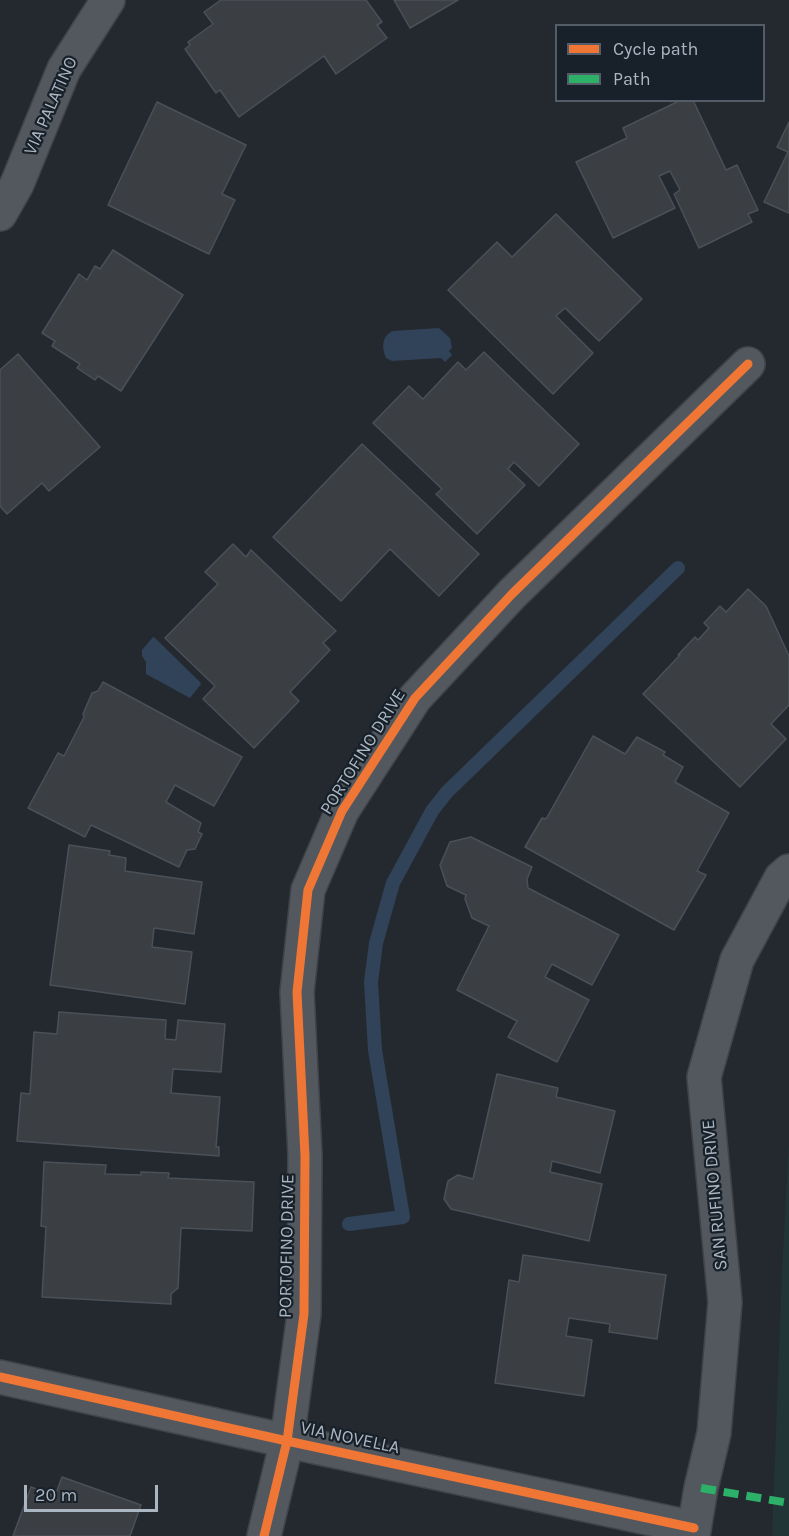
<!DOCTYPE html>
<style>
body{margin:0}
#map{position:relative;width:789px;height:1536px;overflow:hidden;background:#24292f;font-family:Karla,sans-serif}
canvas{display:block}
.legend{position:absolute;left:555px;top:24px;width:210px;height:78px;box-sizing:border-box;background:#182029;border:2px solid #535c67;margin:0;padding:8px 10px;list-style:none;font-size:18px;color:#abb6c3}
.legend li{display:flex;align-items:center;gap:12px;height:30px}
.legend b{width:30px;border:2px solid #535c67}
.scale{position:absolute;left:24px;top:1485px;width:134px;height:27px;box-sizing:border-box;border:3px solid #abb6c3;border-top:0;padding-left:8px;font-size:18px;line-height:21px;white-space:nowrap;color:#abb6c3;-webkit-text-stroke:4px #182029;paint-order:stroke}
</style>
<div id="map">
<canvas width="789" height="1536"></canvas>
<ul class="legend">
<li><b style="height:8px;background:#f07635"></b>Cycle path</li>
<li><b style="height:8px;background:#2db169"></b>Path</li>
</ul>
<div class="scale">20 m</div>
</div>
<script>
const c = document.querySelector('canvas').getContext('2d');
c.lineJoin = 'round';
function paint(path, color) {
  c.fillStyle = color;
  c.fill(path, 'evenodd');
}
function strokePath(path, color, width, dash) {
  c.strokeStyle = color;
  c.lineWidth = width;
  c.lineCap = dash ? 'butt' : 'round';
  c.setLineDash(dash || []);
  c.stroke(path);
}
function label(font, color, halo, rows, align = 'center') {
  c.font = font + ' Karla,sans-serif';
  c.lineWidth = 4.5;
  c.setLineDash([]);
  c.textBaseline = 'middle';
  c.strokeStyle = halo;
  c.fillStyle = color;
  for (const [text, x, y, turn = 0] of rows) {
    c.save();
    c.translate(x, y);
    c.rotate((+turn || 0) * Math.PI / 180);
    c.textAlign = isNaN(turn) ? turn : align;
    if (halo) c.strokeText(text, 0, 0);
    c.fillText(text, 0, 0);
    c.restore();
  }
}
const green = new Path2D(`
 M 789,1141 L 789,1536 L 772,1536 L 782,1272 Z`);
const water = new Path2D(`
 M 439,328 L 450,338 L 452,348 L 449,351 L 452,355 L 445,362 L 441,358 L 392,361 L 386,358 C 382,348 381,336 393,331 Z
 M 153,637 L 155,638 L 200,682 L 201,684 L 190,698 L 146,674 L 146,662 L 142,656 L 142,650 Z`);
const stream = new Path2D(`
 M 349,1224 L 403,1217 L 375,1050 L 371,982 L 376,943 L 393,883 L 432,811 L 447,792 L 678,568`);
const building = new Path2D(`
 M 221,0 L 366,0 L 382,22 L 377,25 L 387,38 L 336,74 L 324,56 L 239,117 L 220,90 L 216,93 L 185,49 L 190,45 L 188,42 L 213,24 L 204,12 Z
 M 394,0 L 458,0 L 410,28 Z
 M 681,100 L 693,100 L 726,170 L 737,165 L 758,210 L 748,214 L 752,222 L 699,248 L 674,194 L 680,190 L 670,171 L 659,176 L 675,208 L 613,238 L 576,162 L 627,138 L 623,128 Z
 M 157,102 L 246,145 L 222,194 L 235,200 L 209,254 L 108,205 Z
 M 789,122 L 789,213 L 764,202 L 788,152 L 777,147 Z
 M 556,214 L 642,299 L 599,341 L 565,308 L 556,316 L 593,353 L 553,394 L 448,290 L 497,242 L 512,257 Z
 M 113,250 L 183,295 L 121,391 L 98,376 L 95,380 L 77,368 L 80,364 L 52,346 L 55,341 L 42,333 L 79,274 L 87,280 L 95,266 L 100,269 Z
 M 484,352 L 579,444 L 539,486 L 514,462 L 508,469 L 525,485 L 477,534 L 436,494 L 442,489 L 373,423 L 409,386 L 423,399 L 458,362 L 466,370 Z
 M 18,354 L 100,447 L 49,491 L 42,483 L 7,514 L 0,506 L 0,370 Z
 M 362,444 L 479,554 L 439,596 L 390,549 L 341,601 L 273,537 Z
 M 233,544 L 246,557 L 251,550 L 336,631 L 323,643 L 330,650 L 290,692 L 299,701 L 254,748 L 203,699 L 215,686 L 165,638 L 218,584 L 205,572 Z
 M 748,589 L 766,606 L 789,656 L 789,705 L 771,724 L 786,739 L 740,787 L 643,694 L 680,655 L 678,655 L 695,637 L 698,640 L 709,628 L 704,623 L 720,606 L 726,612 Z
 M 103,682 L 242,757 L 214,806 L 175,785 L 166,802 L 201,823 L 198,832 L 202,834 L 195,849 L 187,850 L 179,867 L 91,825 L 85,837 L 28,808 L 58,753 L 64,756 L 84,717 L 83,714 L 92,693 L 98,691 Z
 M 593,736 L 625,754 L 637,737 L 665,752 L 663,755 L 683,767 L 675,782 L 729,813 L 697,871 L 706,875 L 674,930 L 525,847 L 542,818 L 546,819 Z
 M 471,837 L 532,867 L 527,879 L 528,888 L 619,935 L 592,985 L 552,964 L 545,977 L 589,1000 L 557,1062 L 508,1037 L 517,1021 L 457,990 L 489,926 L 472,918 L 465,899 L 466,895 L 447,886 L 440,865 L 450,842 Z
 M 69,845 L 110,851 L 109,855 L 126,858 L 125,871 L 202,882 L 194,934 L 154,928 L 152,947 L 192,952 L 185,1004 L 50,985 Z
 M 59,1012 L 166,1020 L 165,1039 L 176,1040 L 178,1020 L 225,1024 L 221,1072 L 173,1069 L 171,1093 L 220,1097 L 216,1147 L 219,1147 L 219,1156 L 17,1141 L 21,1093 L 30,1094 L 34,1032 L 57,1034 Z
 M 497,1074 L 558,1088 L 556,1097 L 615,1111 L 600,1173 L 552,1161 L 550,1172 L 602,1184 L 589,1241 L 451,1209 L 444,1199 L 448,1181 L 458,1175 L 473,1179 Z
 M 44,1162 L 106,1165 L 105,1174 L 141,1175 L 141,1172 L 169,1173 L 168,1178 L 254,1182 L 252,1231 L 181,1228 L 178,1288 L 171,1294 L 171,1304 L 42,1297 L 46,1227 L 41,1226 Z
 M 523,1255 L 666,1275 L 657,1339 L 609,1332 L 610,1324 L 569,1318 L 566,1336 L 592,1340 L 584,1396 L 495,1383 L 509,1280 L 519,1282 Z
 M 62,1477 L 141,1505 L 130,1536 L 13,1536 L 31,1487 L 55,1496 Z`);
const street = new Path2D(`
 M 0,214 L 17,184 L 64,69 L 108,0
 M 0,1377 L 287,1441 L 694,1528
 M 264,1536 L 287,1441 L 304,1314 L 305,1156 L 297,992 L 308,890 L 342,811 L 415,698 L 512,594 L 748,364
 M 693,1536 L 701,1488 L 714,1433 L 725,1302 L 704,1077 L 737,960 L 781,878 L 789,871`);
const quiet = new Path2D(`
 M 701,1488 L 789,1503`);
const cycleway = new Path2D(`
 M 0,1377 L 287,1441 L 694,1528
 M 264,1536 L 287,1441 L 304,1314 L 305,1156 L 297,992 L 308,890 L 342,811 L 415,698 L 512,594 L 748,364`);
const streetNames = [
 ["VIA PALATINO",51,106,-66],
 ["PORTOFINO DRIVE",363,752,-58],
 ["SAN RUFINO DRIVE",715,1195,-95],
 ["PORTOFINO DRIVE",287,1246,-89],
 ["VIA NOVELLA",350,1438,12]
];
paint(green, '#213436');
paint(water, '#314358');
strokePath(stream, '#314358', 14);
paint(building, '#3b3f44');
strokePath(building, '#4b5058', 1.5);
strokePath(street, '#404348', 36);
strokePath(street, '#52585e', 33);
strokePath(quiet, '#2db169', 8, [15, 8]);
strokePath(cycleway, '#f07635', 9);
label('18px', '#abb6c3', '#182029', streetNames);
</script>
